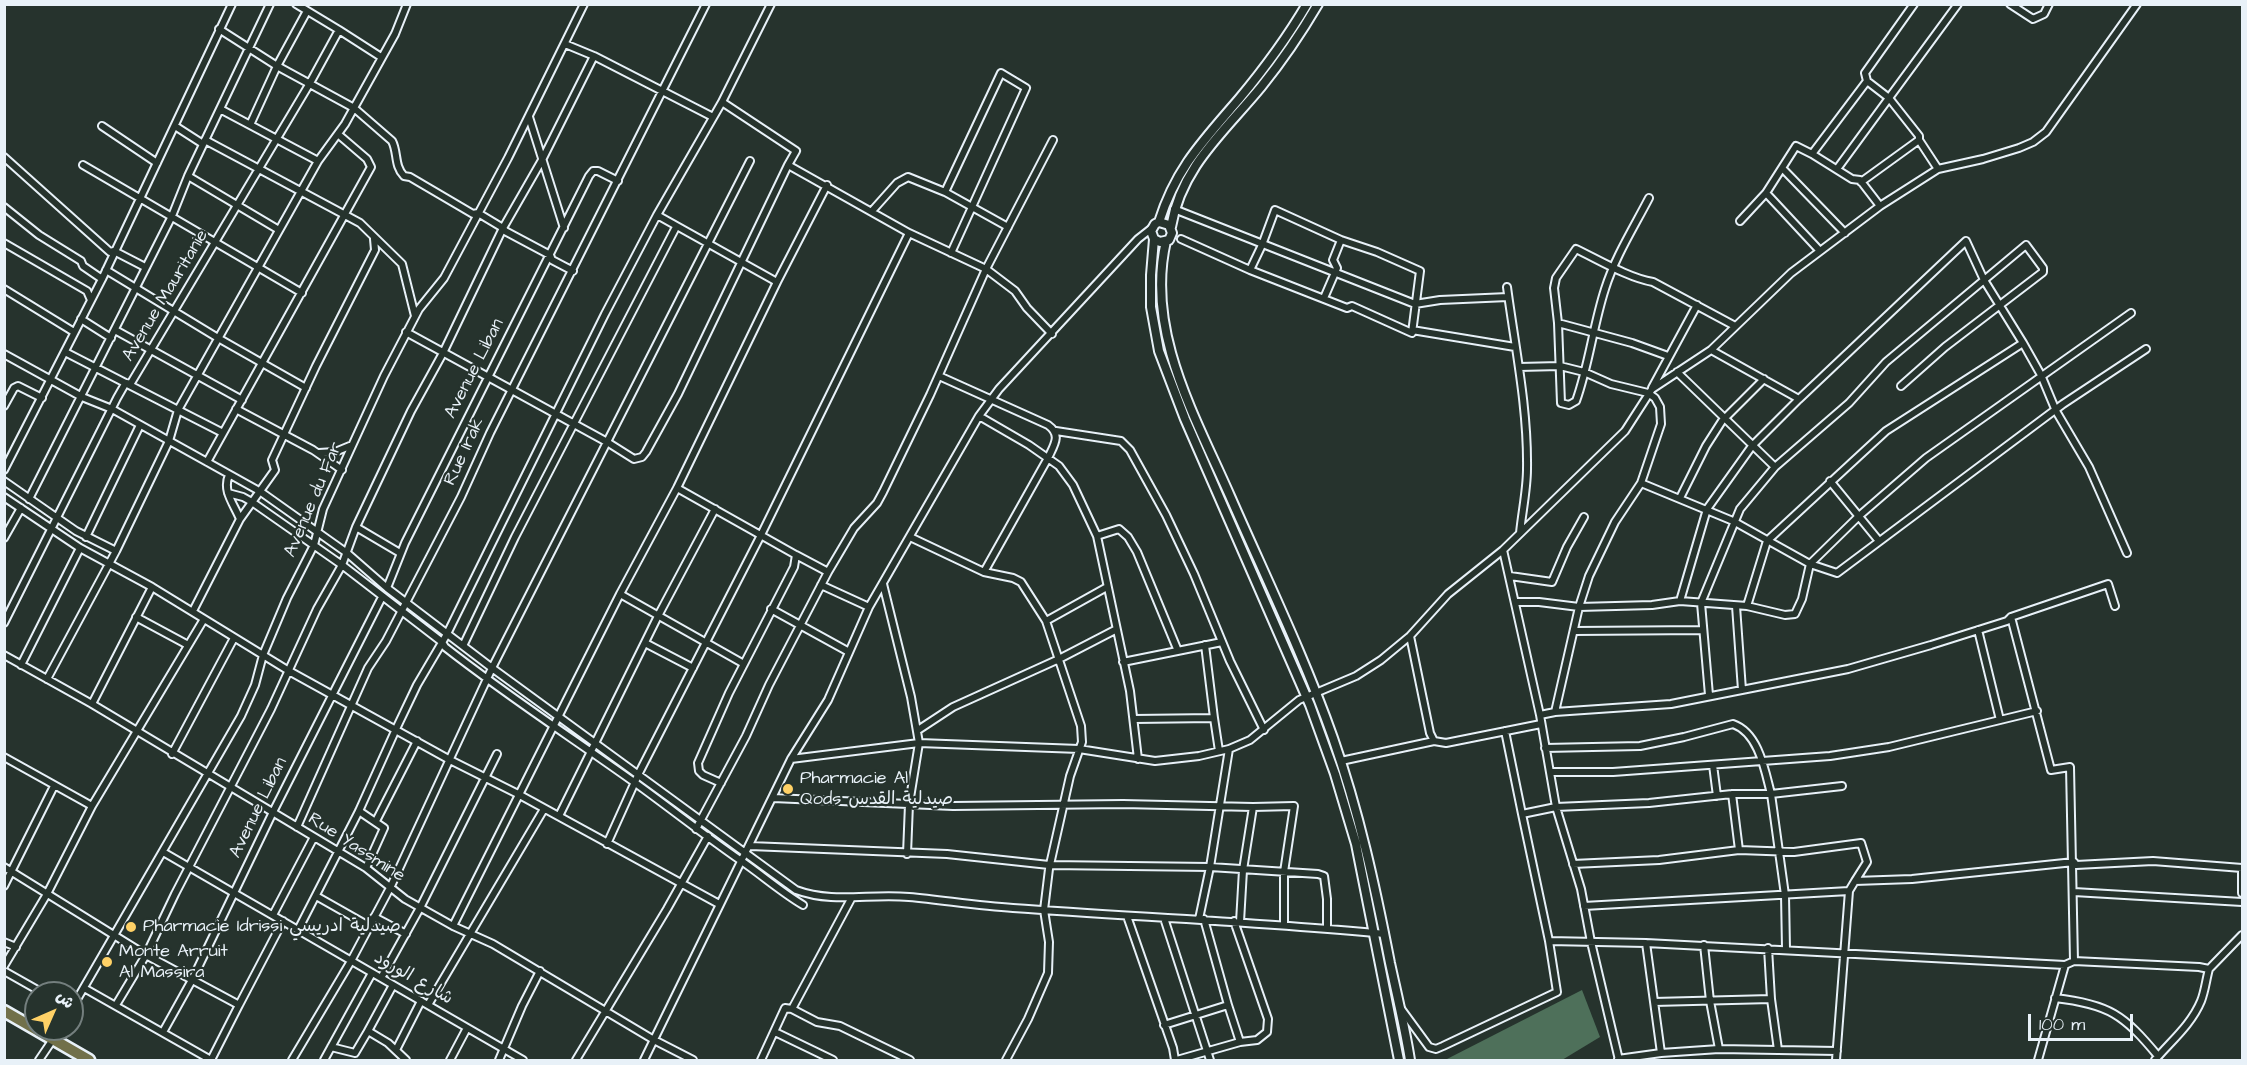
<!DOCTYPE html>
<meta charset="utf-8">
<style>
body{margin:0}
#map{position:relative;width:2247px;height:1065px;overflow:hidden;background:#26332d;font-family:"Architects Daughter","Playpen Sans Arabic",sans-serif}
canvas{display:block}
.frame{position:absolute;inset:0;border:6px solid #e8f1f8;pointer-events:none}
.north{position:absolute;left:24px;top:981px;width:60px;height:60px;box-sizing:border-box;background:#26332d;border:2px solid #747f7e;border-radius:50%;rotate:45deg;font-size:16px;font-weight:700;line-height:24px;text-align:center;color:#e8f1f8}
.north::after{content:'';display:block;margin:auto;width:21px;height:27px;background:#ffd166;clip-path:polygon(50% 0,100% 100%,50% 72%,0 100%)}
.scale{position:absolute;left:2028px;top:1014px;width:105px;height:27px;box-sizing:border-box;border:3px solid #e8f1f8;border-top:0;padding-left:8px;font-size:18px;line-height:21px;white-space:nowrap;color:#e8f1f8;-webkit-text-stroke:4px #26332d;paint-order:stroke}
</style>
<div id="map">
<canvas width="2247" height="1065"></canvas>
<div class="frame"></div>
<div class="north">ش</div>
<div class="scale">100 m</div>
</div>
<script>
const c = document.querySelector('canvas').getContext('2d');
c.lineJoin = 'round';
function paint(path, color) {
  c.fillStyle = color;
  c.fill(path, 'evenodd');
}
function strokePath(path, color, width, dash) {
  c.strokeStyle = color;
  c.lineWidth = width;
  c.lineCap = dash ? 'butt' : 'round';
  c.setLineDash(dash || []);
  c.stroke(path);
}
function label(font, color, halo, rows, align = 'center') {
  c.font = font + ' "Architects Daughter","Playpen Sans Arabic",sans-serif';
  c.lineWidth = 4.5;
  c.setLineDash([]);
  c.textBaseline = 'middle';
  c.strokeStyle = halo;
  c.fillStyle = color;
  for (const [text, x, y, turn = 0] of rows) {
    c.save();
    c.translate(x, y);
    c.rotate((+turn || 0) * Math.PI / 180);
    c.textAlign = isNaN(turn) ? turn : align;
    if (halo) c.strokeText(text, 0, 0);
    c.fillText(text, 0, 0);
    c.restore();
  }
}
const green = new Path2D(`
 M 1582,990 L 1600,1037 L 1562,1060 L 1445,1060 Z`);
const minor = new Path2D(`
 M 2010,4 L 2033,19 L 2044,14 L 2049,4
 M 219,29 L 277,66 L 354,108 L 392,141 C 398,152 394,166 404,176 L 410,177 L 473,214 L 478,213 L 503,228 L 505,231 L 550,255 L 552,260 L 573,271
 M 339,30 L 381,57
 M 565,44 L 594,56 L 713,117
 M 722,102 L 796,151 L 788,165 L 909,233 L 986,269 L 1015,291 L 1027,308 L 1052,334
 M 220,109 L 318,161
 M 529,117 L 564,228
 M 250,125 L 277,66 L 307,11
 M 102,126 L 157,163
 M 175,126 L 203,144
 M 205,140 L 360,223 L 402,264 L 415,316
 M 1812,154 L 1867,81
 M 4,157 L 110,252 L 114,251 L 145,267
 M 83,165 L 302,293
 M 1783,169 L 1845,233
 M 1837,169 L 1889,98 L 1867,81 L 1865,73 L 1914,4
 M 1938,169 L 1919,140 L 1919,136 L 1889,98 L 1958,4
 M 188,176 L 279,230
 M 1861,182 L 1919,140
 M 945,192 L 1001,73 L 1026,88 L 972,207 L 1008,227
 M 1766,193 L 1820,251
 M 1649,198 C 1634,227 1615,257 1605,289 C 1593,326 1589,365 1576,401 L 1569,405 L 1561,403 L 1558,323 L 1554,288 L 1556,278 L 1576,249 C 1599,260 1629,278 1653,282 L 1735,326
 M 4,207 L 39,235 L 81,261 L 83,266 L 102,279
 M 1174,209 L 1415,304 L 1440,300 L 1508,297
 M 872,211 L 897,183 L 908,177 L 945,192 L 972,207 L 951,253
 M 657,215 L 777,282
 M 1740,221 L 1766,193 L 1796,146 L 1812,154 L 1852,179 L 1860,180 L 1880,206
 M 1181,239 L 1250,270 L 1347,308 L 1352,306 L 1412,333 L 1420,271 L 1377,252 L 1341,240 L 1275,210 L 1262,245 L 1250,270
 M 4,243 L 87,291 L 91,300
 M 106,270 L 218,338 L 306,388
 M 1507,287 C 1515,347 1528,408 1527,469 C 1527,490 1522,512 1520,533
 M 4,289 L 74,332
 M 1324,298 L 1337,268 L 1333,260 L 1341,240
 M 81,319 L 111,338
 M 1558,323 L 1632,343 L 1668,356
 M 115,330 L 242,400
 M 1412,330 L 1515,347
 M 406,332 L 607,442 L 634,459 L 642,457 L 646,452 L 678,394 L 788,165
 M 1711,350 L 1799,399
 M 4,354 L 82,397 L 112,409 L 261,492 L 347,553 L 387,588 L 492,668 L 796,890 C 834,904 870,893 909,897 C 943,900 978,906 1013,908 C 1137,917 1261,922 1385,934
 M 1519,367 L 1560,366 L 1584,372 L 1611,384 L 1648,393 L 1655,398 L 1660,407 L 1661,424 L 1641,483 L 1615,522 L 1589,576 L 1579,607 L 1555,712
 M 1677,372 L 1775,467
 M 939,376 L 1048,425 C 1062,435 1054,445 1048,458 L 984,572
 M 1652,388 L 1697,305
 M 4,406 L 14,388 L 18,386 L 42,398
 M 236,409 L 313,450 L 342,470
 M 979,416 L 1029,445 L 1059,466 L 1073,485 L 1097,536 L 1130,691 L 1138,759
 M 1056,431 L 1121,441 L 1130,450 L 1166,515 L 1194,574 L 1230,661 L 1264,730
 M 223,433 L 178,410 L 318,161 L 345,124 L 395,34 L 407,4
 M 319,453 L 335,452 L 352,445
 M 207,462 L 371,167 L 367,159 L 339,135
 M 4,470 L 102,279 L 232,4
 M 4,481 L 76,531 L 116,551
 M 1830,481 L 1879,541
 M 1641,483 L 1733,521 L 1810,564 L 1837,573 L 2063,404 L 2146,349
 M 677,488 L 796,555 L 794,567 L 729,693 L 698,763 L 699,771 L 703,775 L 721,783
 M 228,493 L 243,497 L 252,502 L 342,565 L 442,642 L 445,647 C 506,695 571,737 634,782 C 670,808 704,835 740,860 C 762,875 781,892 803,905
 M 4,497 L 80,548 L 152,587 L 289,671 L 450,760 L 518,794 L 719,904
 M 1680,498 L 1706,446 L 1722,421 L 1764,379
 M 29,499 L 172,216 L 188,176 L 270,4
 M 240,519 L 275,470 L 272,460 L 316,366 L 375,250 L 374,239
 M 356,527 L 400,553
 M 1097,536 L 1119,529 L 1128,537 L 1137,552 L 1178,651
 M 86,537 L 140,425
 M 910,537 L 984,572 L 1013,578 L 1021,582 L 1046,621 L 1081,726 L 1082,742 L 1070,776 L 1049,869 L 1044,910 L 1049,942 L 1048,973 L 1028,1019 L 1006,1060
 M 4,538 L 21,508
 M 796,555 L 828,572
 M 1510,576 L 1552,582 L 1567,547 L 1584,517
 M 883,584 L 911,697 L 919,743 L 909,804 L 907,854
 M 821,585 L 869,607
 M 387,588 L 405,543 L 589,176 L 593,171 L 598,171 L 618,181
 M 620,594 L 744,664
 M 1680,601 L 1707,509 L 1752,446 L 1799,399 L 1966,241 L 1984,280 L 2023,343 L 2041,375 L 2056,411 L 2089,467 L 2127,553
 M 1515,602 L 1539,602 L 1579,607 L 1652,605 L 1680,601 L 1747,606 L 1785,615 L 1795,614 L 1802,599 L 1810,564 L 1859,516 L 1926,458 L 2131,313
 M 1736,606 L 1742,690
 M 1747,606 L 1767,541 L 1886,431 L 2023,343
 M 771,609 L 849,652
 M 193,611 L 240,519 C 234,504 222,491 229,475
 M 136,617 L 188,645
 M 2011,617 L 2051,770 L 2070,767 L 2074,961
 M 1046,621 L 1107,587
 M 4,623 L 117,398 L 125,384 L 131,383 L 310,83 L 339,30 L 296,4
 M 1978,630 L 2000,720
 M 1574,631 L 1703,630
 M 1410,636 L 1430,733 L 1434,741
 M 645,643 L 693,668
 M 1205,645 L 1214,718
 M 463,646 L 515,537 L 676,227
 M 4,655 L 92,704 L 366,868 L 405,899 L 453,926 L 493,944 L 654,1040 L 693,1060
 M 1123,662 L 1222,642
 M 21,665 L 80,548
 M 47,679 L 116,551 L 169,441 L 178,410 L 65,352
 M 1709,695 L 1701,603 L 1740,509 L 1775,467 L 1849,403 L 1886,362 L 2026,245 L 2043,268 L 2043,272 L 1945,347 L 1901,386
 M 92,704 L 152,587
 M 1540,715 L 1555,712 L 1671,704 L 1848,669 L 1931,645 L 2007,621 L 2011,617 L 2108,584 L 2115,606
 M 1134,719 L 1214,718 L 1219,751
 M 918,730 L 953,707 L 1059,659 L 1115,630
 M 1505,731 L 1522,814
 M 1545,748 L 1640,746 L 1684,737 L 1733,724 C 1759,733 1765,771 1771,794 L 1732,794 L 1649,803 L 1556,807 L 1522,814 L 1549,941 L 1646,943 L 2065,965 L 2074,961 L 2199,967 L 2209,969 L 2242,935
 M 172,754 L 234,638
 M 4,757 L 92,806
 M 791,759 L 919,743 L 1079,749 L 1155,761 L 1199,756 L 1229,749 L 1250,740 L 1299,700 L 1356,676 L 1381,660 L 1410,636 L 1448,594 L 1503,550
 M 1341,761 L 1434,741 L 1446,743 L 1541,724
 M 1713,765 L 1717,796
 M 1551,772 L 1613,772 L 1830,756 L 1889,747 L 2037,711
 M 1732,794 L 1739,850
 M 773,798 L 953,806 L 1123,804 L 1253,807 L 1294,806 L 1284,872 L 1284,925
 M 359,811 L 384,828 L 366,868
 M 559,816 L 658,616 L 715,509
 M 376,821 L 417,741
 M 297,827 L 368,668 L 386,641 L 461,497 L 490,433 L 706,4
 M 696,829 L 746,736 L 769,685 L 828,572 L 854,528 L 877,503 L 883,492 L 930,395 L 986,269 L 1053,140
 M 607,844 L 639,773 L 761,535 L 909,233
 M 750,846 L 947,854 L 1049,865 L 1210,867 L 1318,874 L 1324,876 L 1327,899 L 1327,928
 M 163,852 L 523,1060
 M 1573,864 L 1659,860 L 1739,850 L 1794,852 L 1861,843 L 1867,862 L 1855,881
 M 4,867 L 146,955 L 239,1005 L 283,921
 M 4,886 L 54,786
 M 2074,892 L 2242,902
 M 316,896 L 369,926
 M 1584,906 L 1849,891 L 1855,881 L 1912,879 L 2074,862 L 2076,865 L 2153,861 L 2242,868 L 2242,893
 M 273,915 L 314,837
 M 1127,916 L 1173,1048 L 1175,1060
 M 374,917 L 406,934
 M 1164,918 L 1210,1060
 M 1199,919 L 1210,867 L 1229,749
 M 1240,922 L 1243,870 L 1253,807
 M 453,926 L 620,594 L 677,488 L 777,282 L 827,185
 M 298,930 L 359,811 L 396,729 L 417,685 L 447,634 L 605,314 L 657,215 L 722,102 L 771,4
 M 4,942 L 16,947
 M 1704,945 L 1710,1001 L 1719,1049
 M 1768,948 L 1771,999 L 1778,1050
 M 1786,949 L 1785,895 L 1771,794 L 1842,786
 M 4,966 L 47,894 L 92,806 L 204,619
 M 4,971 L 43,993
 M 381,978 L 421,906 L 497,754
 M 84,988 L 211,1060
 M 2055,998 C 2109,1004 2124,1015 2158,1056
 M 1654,1002 L 1771,999
 M 116,1005 L 146,955 L 175,894 L 271,709 L 317,609 L 342,565 L 356,527 L 411,411 L 443,353 L 503,228 L 542,160 L 594,56
 M 428,1005 L 544,809
 M 1228,1005 L 1240,1042 L 1257,1040 L 1267,1032 L 1268,1019 L 1234,921
 M 1399,1006 L 1429,1047 L 1436,1049 L 1443,1046 L 1557,992 L 1549,941
 M 72,1008 L 241,716 L 255,685 L 263,655 L 287,598 L 314,545 L 323,509 L 384,376 L 419,309 L 444,278 L 508,158 L 584,4
 M 792,1009 L 851,899
 M 1164,1025 L 1228,1005 L 1204,919
 M 368,1031 L 393,985
 M 163,1032 L 192,980 L 273,812 L 382,597
 M 775,1032 L 833,1060
 M 331,1047 L 355,1053 L 368,1031 L 388,1043 L 406,1060
 M 396,1050 L 421,1001
 M 1661,1053 L 1719,1049 L 1837,1051
 M 1618,1059 L 1661,1053 L 1646,943
 M 39,1060 L 60,1029
 M 211,1060 L 239,1005
 M 292,1060 L 351,961 L 391,886 L 492,668 L 750,161
 M 324,1060 L 372,973
 M 450,1060 L 467,1028
 M 499,1060 L 522,1006 L 540,971
 M 576,1060 L 667,909 L 708,836
 M 644,1060 L 791,759 L 828,700 L 869,607 L 979,416 L 999,389 L 1138,239 L 1152,228
 M 761,1060 L 785,1008 L 792,1009 L 817,1022 L 840,1026 L 910,1060
 M 1177,1060 L 1240,1042
 M 1619,1060 L 1591,942 L 1581,889 L 1556,807 L 1540,715 L 1503,550 L 1625,431 L 1652,389 L 1711,350 L 1791,273 L 1880,206 L 1938,169 L 1983,159 L 2019,148 L 2033,142 L 2046,132 L 2137,4
 M 1836,1060 L 1849,891
 M 2038,1060 L 2065,965
 M 2155,1060 C 2171,1041 2191,1025 2201,1001 C 2205,991 2206,980 2209,969`);
const tertiary = new Path2D(`
 M 1159,222 C 1176,168 1203,141 1239,99 C 1264,69 1287,38 1307,4
 M 1171,227 C 1181,167 1224,132 1261,87 C 1282,61 1301,33 1318,4
 M 1154,239 L 1160,242 L 1169,240 L 1172,233 L 1169,225 L 1159,222 L 1155,224 L 1151,231 L 1154,239 L 1151,275 L 1151,307 L 1159,351 L 1185,419 L 1310,705 L 1335,774 L 1356,844 L 1399,1060
 M 1166,241 C 1145,331 1195,416 1230,496 C 1265,576 1304,656 1333,738 C 1359,812 1375,886 1390,963 C 1397,995 1405,1028 1410,1060`);
const primary = new Path2D(`
 M 4,1011 L 89,1060`);
const markers = [
 [788,789,6,"#ffd166"],
 [131,927,6,"#ffd166"],
 [107,962,6,"#ffd166"]
];
const streetNames = [
 ["Avenue Mauritanie",166,296,-59],
 ["Avenue Liban",475,369,-63],
 ["Rue Irak",465,452,-65],
 ["Avenue du Far",314,500,-67],
 ["Avenue Liban",259,808,-64],
 ["Rue Yassmine",356,848,33],
 ["شارع الورود",413,979,30]
];
const poiNames = [
 ["Pharmacie Al",800,779],
 ["Qods صيدلية القدس",800,800],
 ["Pharmacie Idrissi صيدلية ادريسي",143,927],
 ["Monte Arruit",119,952],
 ["Al Massira",119,973]
];
paint(green, '#4e705a');
strokePath(minor, '#e8f1f8', 10);
strokePath(tertiary, '#e8f1f8', 12);
strokePath(primary, '#e8f1f8', 15);
strokePath(minor, '#26332d', 6);
strokePath(tertiary, '#26332d', 8);
strokePath(primary, '#71704a', 10);
for (const [x, y, r, color] of markers) {
  const dot = new Path2D();
  dot.arc(x, y, r, 0, 2 * Math.PI);
  c.fillStyle = color;
  c.fill(dot);
  strokePath(dot, '#26332d', 2);
}
label('18px', '#e8f1f8', '#26332d', streetNames);
label('18px', '#e8f1f8', '#26332d', poiNames, 'left');
</script>
